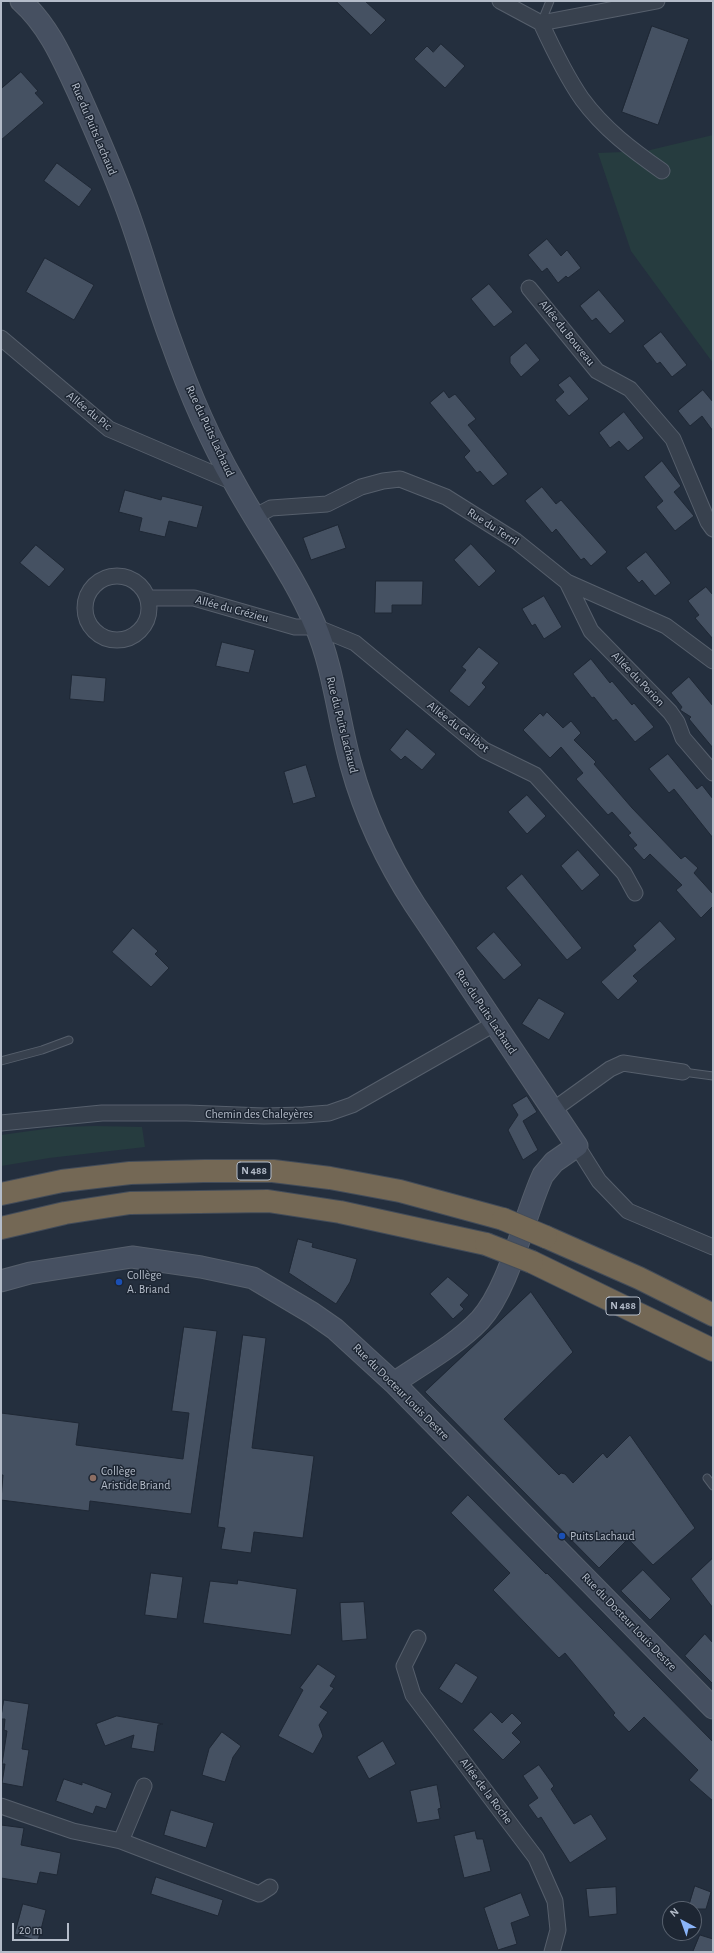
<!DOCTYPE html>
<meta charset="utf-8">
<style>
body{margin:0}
#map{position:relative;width:714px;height:1953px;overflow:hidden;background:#242f3e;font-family:"Alegreya Sans",sans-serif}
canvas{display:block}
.frame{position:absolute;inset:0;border:2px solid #b4bcc9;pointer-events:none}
.north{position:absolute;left:662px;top:1901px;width:40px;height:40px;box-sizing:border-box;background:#1d2633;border:1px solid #59626f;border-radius:50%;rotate:319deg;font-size:11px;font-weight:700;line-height:16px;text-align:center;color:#b4bcc9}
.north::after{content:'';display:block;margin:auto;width:14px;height:18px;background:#8ab4f8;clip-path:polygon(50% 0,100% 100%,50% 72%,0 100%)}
.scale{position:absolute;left:12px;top:1923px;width:57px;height:18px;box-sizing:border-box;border:2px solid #b4bcc9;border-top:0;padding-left:5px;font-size:12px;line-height:14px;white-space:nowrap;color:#b4bcc9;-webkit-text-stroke:3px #1d2633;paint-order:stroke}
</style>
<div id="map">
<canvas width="714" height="1953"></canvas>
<div class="frame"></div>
<div class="north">N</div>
<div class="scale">20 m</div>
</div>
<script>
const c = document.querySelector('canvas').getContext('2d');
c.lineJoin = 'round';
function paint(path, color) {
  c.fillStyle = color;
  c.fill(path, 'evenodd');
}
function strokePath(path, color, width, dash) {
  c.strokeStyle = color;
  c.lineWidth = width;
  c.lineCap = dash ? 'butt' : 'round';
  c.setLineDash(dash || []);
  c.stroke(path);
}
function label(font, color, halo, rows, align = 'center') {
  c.font = font + ' "Alegreya Sans",sans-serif';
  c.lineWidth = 3;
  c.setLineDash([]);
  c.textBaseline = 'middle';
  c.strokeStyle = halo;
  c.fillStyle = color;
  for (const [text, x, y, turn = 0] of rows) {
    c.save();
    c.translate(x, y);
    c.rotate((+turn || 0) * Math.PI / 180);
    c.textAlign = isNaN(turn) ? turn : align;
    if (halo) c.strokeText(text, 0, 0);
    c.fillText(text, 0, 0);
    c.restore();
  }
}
const green = new Path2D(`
 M 713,135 L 713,363 L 631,251 L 598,153 L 646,151 Z
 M 96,1126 L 142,1127 L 145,1147 L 49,1158 L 1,1166 L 1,1135 L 59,1127 Z`);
const building = new Path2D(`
 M 336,1 L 365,1 L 386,20 L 371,35 Z
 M 652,26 L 689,39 L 658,125 L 622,112 Z
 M 441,44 L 465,66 L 445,88 L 414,59 L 427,46 L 433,52 Z
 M 21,72 L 38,91 L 35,93 L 44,103 L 1,140 L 1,89 Z
 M 57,163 L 92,189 L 79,207 L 44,181 Z
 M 547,239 L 561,256 L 567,250 L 581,268 L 568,278 L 566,276 L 558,283 L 547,268 L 542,272 L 528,255 Z
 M 45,258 L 94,285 L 74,320 L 26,292 Z
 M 489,284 L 513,312 L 494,327 L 471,299 Z
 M 599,290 L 625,321 L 610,334 L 596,318 L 592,321 L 580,306 Z
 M 661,332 L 687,365 L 672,377 L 660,362 L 657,364 L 643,346 Z
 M 526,343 L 540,360 L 521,377 L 510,363 L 510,357 Z
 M 570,376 L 589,399 L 569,416 L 555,400 L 564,392 L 558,385 Z
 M 703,390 L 713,402 L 713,431 L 702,416 L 690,426 L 678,411 Z
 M 444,391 L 449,398 L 455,394 L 476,419 L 468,425 L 508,474 L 493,486 L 480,471 L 477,473 L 464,457 L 470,451 L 430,403 Z
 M 624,412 L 644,438 L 628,451 L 619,441 L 610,448 L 599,433 Z
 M 662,461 L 681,486 L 674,492 L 694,516 L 675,531 L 656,507 L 663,501 L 644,477 Z
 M 542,487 L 556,504 L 561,500 L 607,552 L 591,566 L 584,558 L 581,560 L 556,529 L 552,533 L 525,501 Z
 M 125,490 L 161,500 L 162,496 L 203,506 L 197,528 L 169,521 L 165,537 L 139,531 L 142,518 L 119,512 Z
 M 338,525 L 346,548 L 311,560 L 303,538 Z
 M 471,544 L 496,571 L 479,587 L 454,560 Z
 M 36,545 L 65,569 L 49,587 L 20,563 Z
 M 646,552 L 671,583 L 655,596 L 642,580 L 639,583 L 626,568 Z
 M 376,581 L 423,581 L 422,605 L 392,605 L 392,613 L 375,613 Z
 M 706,587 L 713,595 L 713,639 L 695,618 L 699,615 L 688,601 Z
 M 544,596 L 562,627 L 544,639 L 535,624 L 532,626 L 522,609 Z
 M 222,642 L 255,650 L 249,673 L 216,666 Z
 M 479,647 L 499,663 L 482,683 L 486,687 L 469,707 L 449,691 L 466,670 L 462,667 Z
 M 591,659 L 610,683 L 612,681 L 632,705 L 634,703 L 654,727 L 635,742 L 616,719 L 613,721 L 594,697 L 592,698 L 573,674 Z
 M 72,675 L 106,678 L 104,702 L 70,699 Z
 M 689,677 L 713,706 L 713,748 L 689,719 L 691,717 L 680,710 L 682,707 L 671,693 Z
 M 547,712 L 563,728 L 571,721 L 581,733 L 574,740 L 596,762 L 594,764 L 632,808 L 681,859 L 685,856 L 698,868 L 694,873 L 713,894 L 713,906 L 701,918 L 676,890 L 682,885 L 650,854 L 644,860 L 633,848 L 637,845 L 628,835 L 631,833 L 612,812 L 608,815 L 576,779 L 583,773 L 561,747 L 550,758 L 523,730 L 540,713 L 543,716 Z
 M 407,729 L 436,754 L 422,770 L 405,756 L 401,760 L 390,750 Z
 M 668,754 L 697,789 L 702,785 L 713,799 L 713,838 L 674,789 L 669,793 L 649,769 Z
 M 306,765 L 316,797 L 293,804 L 284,772 Z
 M 527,795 L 546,816 L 527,834 L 508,812 Z
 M 578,850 L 600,875 L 582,891 L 561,866 Z
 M 522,874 L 582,948 L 567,960 L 506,888 Z
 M 660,921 L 676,939 L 633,976 L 638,981 L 618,1000 L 601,982 L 636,950 L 633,946 Z
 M 133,928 L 158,951 L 155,954 L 169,968 L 151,987 L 112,952 Z
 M 494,932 L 522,965 L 504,980 L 476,948 Z
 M 539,998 L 565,1013 L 549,1040 L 522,1024 Z
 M 527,1096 L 537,1112 L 523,1121 L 538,1150 L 523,1160 L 508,1130 L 518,1115 L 512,1105 Z
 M 298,1239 L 313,1243 L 312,1247 L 357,1259 L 350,1282 L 336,1304 L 289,1273 Z
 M 448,1277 L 469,1295 L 460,1305 L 464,1309 L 453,1319 L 430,1294 Z
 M 531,1292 L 573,1352 L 504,1419 L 559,1475 L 561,1473 L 565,1474 L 573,1483 L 603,1453 L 607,1458 L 630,1435 L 695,1528 L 653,1565 L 628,1539 L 599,1568 L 425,1392 Z
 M 184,1327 L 217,1331 L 191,1514 L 90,1501 L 89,1511 L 1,1500 L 3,1475 L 1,1475 L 1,1413 L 79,1423 L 76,1445 L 183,1459 L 189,1413 L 172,1411 Z
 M 243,1335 L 266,1338 L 252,1448 L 314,1456 L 303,1538 L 254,1532 L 251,1553 L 221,1549 L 225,1528 L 218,1527 Z
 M 468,1495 L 546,1574 L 547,1573 L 713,1742 L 713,1801 L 689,1780 L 698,1770 L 644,1717 L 629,1732 L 613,1715 L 615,1713 L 565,1653 L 559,1658 L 493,1590 L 510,1573 L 451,1513 Z
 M 713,1558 L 713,1608 L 691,1579 Z
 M 643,1570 L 671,1599 L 650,1620 L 621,1591 Z
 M 151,1573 L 183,1577 L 177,1619 L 145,1615 Z
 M 238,1580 L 297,1589 L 291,1635 L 203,1623 L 210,1581 L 237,1584 Z
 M 364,1602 L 367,1639 L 342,1641 L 340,1603 Z
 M 705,1634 L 713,1643 L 713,1684 L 685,1656 Z
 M 456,1663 L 478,1677 L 462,1704 L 439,1689 Z
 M 318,1664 L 336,1676 L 330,1686 L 334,1688 L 320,1707 L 328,1712 L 319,1725 L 323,1736 L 313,1754 L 278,1736 L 303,1690 L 300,1688 Z
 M 4,1700 L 29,1704 L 22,1749 L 29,1750 L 23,1787 L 2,1783 L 5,1764 L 2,1764 L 7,1731 L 4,1730 L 5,1719 L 1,1719 Z
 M 491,1712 L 502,1723 L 512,1713 L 522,1723 L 512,1733 L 521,1742 L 503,1760 L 473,1730 Z
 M 117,1716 L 163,1724 L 158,1725 L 154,1752 L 131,1748 L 134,1735 L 105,1746 L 96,1724 Z
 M 222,1732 L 241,1746 L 233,1757 L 225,1782 L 202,1775 L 209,1749 Z
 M 383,1741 L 396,1764 L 369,1779 L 357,1757 Z
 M 539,1765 L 554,1786 L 551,1789 L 574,1824 L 591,1814 L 607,1839 L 570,1863 L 541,1817 L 538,1819 L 528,1805 L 538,1798 L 523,1776 Z
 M 64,1779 L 82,1785 L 82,1782 L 112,1793 L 106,1809 L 96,1806 L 93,1814 L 56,1801 Z
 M 437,1785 L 441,1808 L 438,1809 L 440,1819 L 417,1823 L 410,1791 Z
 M 171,1810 L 214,1823 L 206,1848 L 164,1835 Z
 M 1,1825 L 24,1828 L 21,1845 L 61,1853 L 57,1875 L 40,1872 L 37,1884 L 1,1878 Z
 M 475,1831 L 477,1839 L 483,1839 L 491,1871 L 464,1878 L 454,1836 Z
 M 156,1877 L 223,1900 L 218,1916 L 151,1894 Z
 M 695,1886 L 711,1892 L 706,1909 L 688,1909 Z
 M 616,1887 L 617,1914 L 589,1917 L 586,1889 Z
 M 521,1893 L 530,1916 L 511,1923 L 517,1944 L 498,1950 L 484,1908 Z
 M 23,1904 L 46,1910 L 38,1941 L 15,1934 Z
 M 700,1935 L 713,1939 L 713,1952 L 693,1952 Z`);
const lane = new Path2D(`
 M 541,23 L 550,1
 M 1,1061 L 42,1050 L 69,1040
 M 683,1072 L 713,1076
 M 707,1478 L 713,1486`);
const street = new Path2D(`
 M 500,1 L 541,23 L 657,1
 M 541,23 C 553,49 566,76 582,99 C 604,129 632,150 662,171
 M 529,288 L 597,371 L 630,389 L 673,439 L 708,522 L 713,529
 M 1,338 L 109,429 L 233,482
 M 254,517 L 271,508 L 327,504 L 361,487 L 383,481 L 400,479 L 446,497 L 516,541 L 567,582 L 666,626 L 713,661
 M85 608a32 32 0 1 1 64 0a32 32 0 1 1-64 0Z
 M 567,582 L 591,631 L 670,712 L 677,722 L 683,738 L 713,773
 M 148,598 L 194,598 L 295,627 L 316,627 L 355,643 L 484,750 L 535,775 L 624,873 L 635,893
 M 553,1110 L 610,1069 L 623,1063 L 683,1072
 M 1,1123 L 102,1113 L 187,1113 L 264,1116 L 304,1115 L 329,1113 L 352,1105 L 494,1024
 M 577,1146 L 599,1181 L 628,1211 L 713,1247
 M 418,1638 L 404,1666 L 413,1695 L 536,1858 L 555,1901 L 558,1930 L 552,1952
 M 1,1806 L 73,1831 L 121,1841 L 259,1894 L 270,1887
 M 121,1841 L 144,1786`);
const secondary = new Path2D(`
 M 21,1 C 49,26 63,60 79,94 C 95,130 111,166 125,204 C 142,249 154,296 171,341 C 188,389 208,437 234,482 C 260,530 294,575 315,625 C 334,669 338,719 351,765 C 365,816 387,862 415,905 L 577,1146 L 554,1162 L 543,1175 C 524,1216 510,1287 480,1320 C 456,1345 423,1363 394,1383
 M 1,1281 L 30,1273 L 132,1257 L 201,1267 L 253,1278 L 312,1313 L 335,1329 L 394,1383 L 713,1708`);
const highway = new Path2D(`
 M 1,1194 L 62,1181 L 130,1173 L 204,1171 L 273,1171 L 330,1178 L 400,1191 L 503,1219
 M 1,1228 L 65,1213 L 130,1203 L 268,1201 L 340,1212 L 486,1244
 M 546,1237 L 639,1278 L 713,1315
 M 532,1262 L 713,1350`);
const highwayBridge = new Path2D(`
 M 503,1219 L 546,1237
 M 486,1244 L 532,1262`);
const markers = [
 [119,1282,4,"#1a4fb4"],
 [93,1478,4,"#8d6e63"],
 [562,1536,4,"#1a4fb4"]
];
const shields = [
 [254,1171,34],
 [623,1306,34]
];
const shieldNames = [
 ["N 488",254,1171],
 ["N 488",623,1306]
];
const streetNames = [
 ["Rue du Puits Lachaud",94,129,67],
 ["Allée du Bouveau",567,333,51],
 ["Allée du Pic",89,411,39],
 ["Rue du Puits Lachaud",210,431,65],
 ["Rue du Terril",493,527,33],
 ["Allée du Crézieu",232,609,15],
 ["Allée du Porion",638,679,46],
 ["Rue du Puits Lachaud",342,725,76],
 ["Allée du Galibot",458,727,38],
 ["Rue du Puits Lachaud",486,1012,56],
 ["Chemin des Chaleyères",259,1114],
 ["Rue du Docteur Louis Destre",401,1392,45],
 ["Rue du Docteur Louis Destre",629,1622,46],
 ["Allée de la Roche",486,1791,53]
];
const poiNames = [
 ["Collège",127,1275],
 ["A. Briand",127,1289],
 ["Collège",101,1471],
 ["Aristide Briand",101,1485],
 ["Puits Lachaud",570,1536]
];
paint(green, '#263c3f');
paint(building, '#455162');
strokePath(building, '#1f2835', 1);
strokePath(lane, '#565f6c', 9);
strokePath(street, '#565f6c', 17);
strokePath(secondary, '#565f6c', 23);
strokePath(highway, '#434c59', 24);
strokePath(lane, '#38414e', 7);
strokePath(street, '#38414e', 15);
strokePath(secondary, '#465061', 21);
strokePath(highway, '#746855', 22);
strokePath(highwayBridge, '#434c59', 24, []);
strokePath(highwayBridge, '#746855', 22);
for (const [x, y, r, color] of markers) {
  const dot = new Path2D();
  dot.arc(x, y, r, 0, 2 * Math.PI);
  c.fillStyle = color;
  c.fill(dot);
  strokePath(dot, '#1d2633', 1.5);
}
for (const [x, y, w] of shields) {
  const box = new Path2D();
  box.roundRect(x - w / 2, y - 9, w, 18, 3);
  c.fillStyle = '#1d2633';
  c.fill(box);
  strokePath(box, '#b4bcc9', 1);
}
label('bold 11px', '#b4bcc9', null, shieldNames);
label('12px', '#b4bcc9', '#1d2633', streetNames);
label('12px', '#b4bcc9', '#1d2633', poiNames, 'left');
</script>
